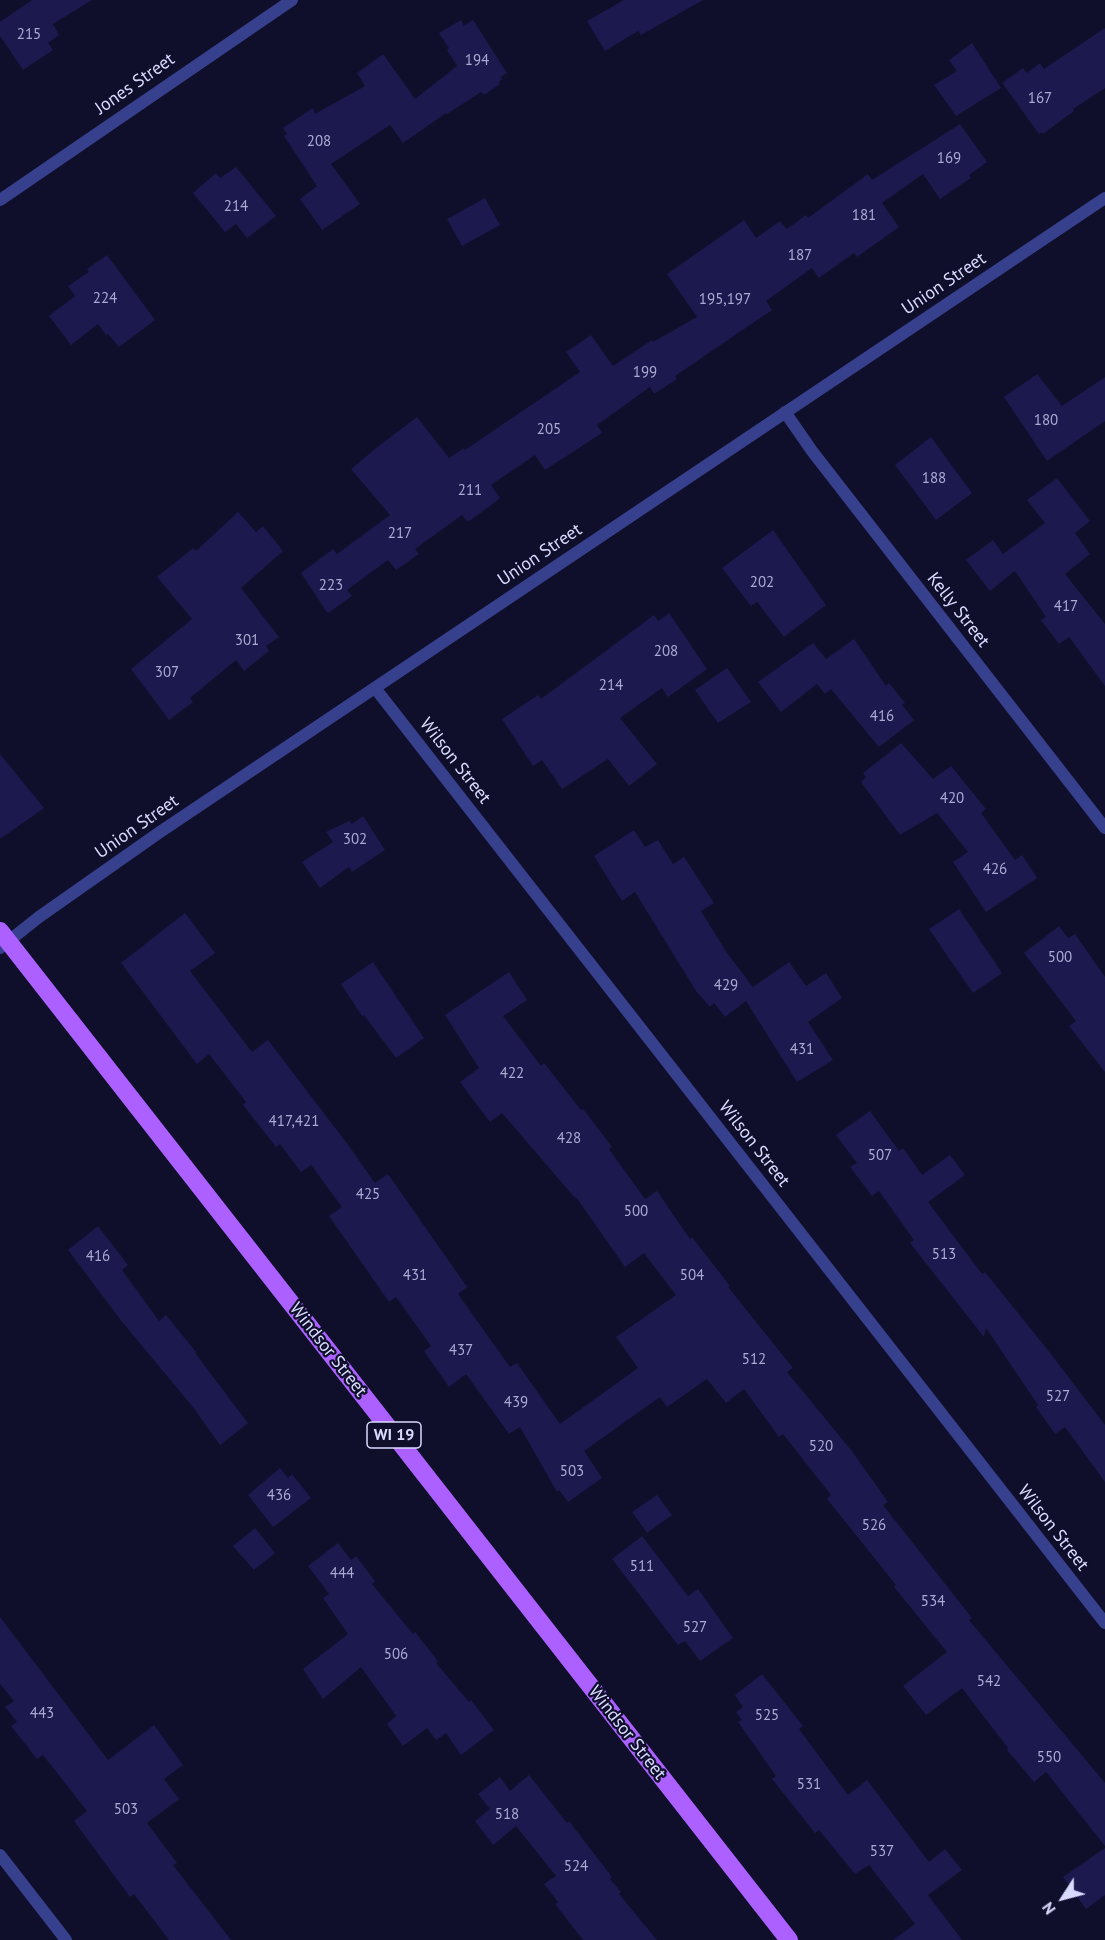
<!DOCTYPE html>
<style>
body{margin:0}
#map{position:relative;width:1105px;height:1940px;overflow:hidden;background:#0f0f2b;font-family:"PT Sans",sans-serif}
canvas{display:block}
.north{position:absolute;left:1033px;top:1868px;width:60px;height:60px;-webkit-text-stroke:4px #0f0f2b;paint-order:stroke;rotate:234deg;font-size:16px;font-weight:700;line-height:24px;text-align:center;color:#d9daff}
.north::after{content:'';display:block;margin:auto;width:21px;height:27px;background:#d9daff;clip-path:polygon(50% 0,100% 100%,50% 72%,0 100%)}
</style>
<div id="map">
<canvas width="1105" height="1940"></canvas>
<div class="north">N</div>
</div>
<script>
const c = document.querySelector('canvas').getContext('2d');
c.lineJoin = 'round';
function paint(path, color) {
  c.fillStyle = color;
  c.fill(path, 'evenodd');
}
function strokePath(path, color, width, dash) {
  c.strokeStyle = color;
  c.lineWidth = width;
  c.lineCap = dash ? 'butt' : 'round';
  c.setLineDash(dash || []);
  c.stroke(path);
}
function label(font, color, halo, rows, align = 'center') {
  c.font = font + ' "PT Sans",sans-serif';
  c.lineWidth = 4.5;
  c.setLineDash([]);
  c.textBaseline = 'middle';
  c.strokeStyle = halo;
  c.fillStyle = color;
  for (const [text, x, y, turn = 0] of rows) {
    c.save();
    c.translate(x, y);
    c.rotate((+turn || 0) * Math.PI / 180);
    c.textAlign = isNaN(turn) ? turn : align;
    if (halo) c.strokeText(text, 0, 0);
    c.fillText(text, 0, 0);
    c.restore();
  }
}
const building = new Path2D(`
 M 32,0 L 92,0 L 53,24 L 59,35 L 48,43 L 53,50 L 23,70 L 0,36 L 0,22 Z
 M 624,0 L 703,0 L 641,35 L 638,31 L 605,51 L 587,21 Z
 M 461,20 L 464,26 L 473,20 L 507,73 L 501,77 L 502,79 L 499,82 L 500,84 L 484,95 L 481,92 L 447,114 L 446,113 L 403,143 L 390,125 L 331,164 L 360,204 L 322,230 L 300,199 L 317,186 L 284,136 L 287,134 L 283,128 L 313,108 L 315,114 L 365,86 L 357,73 L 383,54 L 415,99 L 457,66 L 447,50 L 449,48 L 439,33 Z
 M 1105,28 L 1105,88 L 1073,109 L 1074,111 L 1043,134 L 1042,132 L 1039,134 L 1002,83 L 1023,68 L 1027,73 L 1040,63 L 1044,69 Z
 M 972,43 L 1001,88 L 956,116 L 934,85 L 957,71 L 949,60 Z
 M 960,124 L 987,162 L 969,175 L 971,178 L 940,199 L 923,174 L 882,203 L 899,227 L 857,257 L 854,253 L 819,278 L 812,268 L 766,301 L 772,310 L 675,376 L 677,379 L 654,394 L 650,387 L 597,425 L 602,433 L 545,470 L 535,455 L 491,485 L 500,498 L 490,506 L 468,522 L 462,515 L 415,549 L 419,554 L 396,570 L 388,560 L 347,590 L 352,596 L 328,613 L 326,611 L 301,573 L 333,549 L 337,554 L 390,515 L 351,469 L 380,445 L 417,417 L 449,458 L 464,448 L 465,450 L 580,372 L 566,352 L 591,335 L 613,366 L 652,340 L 653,342 L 697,317 L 667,274 L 744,220 L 756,238 L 780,221 L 787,229 L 806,215 L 808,218 L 868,174 L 872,180 Z
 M 236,167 L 276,216 L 247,238 L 236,224 L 225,232 L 193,193 L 216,173 L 220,178 Z
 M 485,198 L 500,225 L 462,246 L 447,219 Z
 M 107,255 L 155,320 L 119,347 L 108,334 L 106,335 L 98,324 L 71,345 L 49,316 L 75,296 L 68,286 L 89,272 L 87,269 Z
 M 1037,374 L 1062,406 L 1105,377 L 1105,421 L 1047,461 L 1004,397 Z
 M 931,437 L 972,493 L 936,520 L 895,465 Z
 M 1057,478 L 1090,521 L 1075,533 L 1090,554 L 1065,574 L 1105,624 L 1105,686 L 1069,637 L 1059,644 L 1041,620 L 1046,617 L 1015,571 L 990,591 L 966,560 L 993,540 L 1003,554 L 1045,523 L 1027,500 Z
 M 238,512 L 256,532 L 263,526 L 283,551 L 241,588 L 279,637 L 266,646 L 269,651 L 244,671 L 236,660 L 190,698 L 193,702 L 169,720 L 131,669 L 192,619 L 157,577 L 193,548 L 196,551 Z
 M 773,530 L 826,605 L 784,637 L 757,602 L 751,606 L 722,568 Z
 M 669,613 L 707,669 L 668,697 L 662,688 L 620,718 L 657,764 L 629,786 L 608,759 L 562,789 L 542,760 L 533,766 L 502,719 L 538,695 L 541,699 L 654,615 L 658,621 Z
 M 854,639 L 886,686 L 889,683 L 905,703 L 902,705 L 914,720 L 879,747 L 831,689 L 825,694 L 817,684 L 781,712 L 758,682 L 813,643 L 826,659 Z
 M 727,668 L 751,702 L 718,723 L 695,690 Z
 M 901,743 L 933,779 L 951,766 L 986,809 L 981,813 L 1015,860 L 1022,855 L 1037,878 L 986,912 L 953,862 L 968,852 L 937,813 L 900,835 L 861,782 L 866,777 L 863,773 Z
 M 0,754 L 44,808 L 0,839 Z
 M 363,816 L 385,850 L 352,872 L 349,867 L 320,888 L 302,862 L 333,842 L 326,832 L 349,821 L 352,824 Z
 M 634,830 L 645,847 L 658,840 L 673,864 L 684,857 L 714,903 L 701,911 L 727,953 L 753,987 L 789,962 L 806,986 L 826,973 L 842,998 L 808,1022 L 833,1060 L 797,1082 L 746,1001 L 725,1017 L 714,1003 L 710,1007 L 696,991 L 635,892 L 622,901 L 594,856 Z
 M 959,909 L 1002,973 L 973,993 L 929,929 Z
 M 185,913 L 215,953 L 190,971 L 252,1052 L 268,1040 L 349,1146 L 375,1183 L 388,1174 L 467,1287 L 458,1294 L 510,1367 L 517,1363 L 560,1424 L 638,1368 L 616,1337 L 676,1295 L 644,1253 L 625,1267 L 576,1197 L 575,1198 L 502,1113 L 490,1122 L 460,1082 L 479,1068 L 445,1015 L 509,972 L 527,1000 L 503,1016 L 541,1066 L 544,1063 L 581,1110 L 583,1109 L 594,1123 L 612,1147 L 609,1149 L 645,1199 L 657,1191 L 690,1239 L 692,1237 L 730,1286 L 728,1287 L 793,1368 L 787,1372 L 851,1450 L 888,1502 L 883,1505 L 972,1618 L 969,1620 L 1105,1783 L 1105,1846 L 1046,1772 L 1034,1782 L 1007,1750 L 1008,1748 L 962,1688 L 926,1715 L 903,1686 L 947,1652 L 894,1587 L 896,1585 L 827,1499 L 831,1495 L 783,1434 L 779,1437 L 744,1389 L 726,1403 L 707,1379 L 667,1407 L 660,1397 L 584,1451 L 602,1478 L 568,1502 L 559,1490 L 557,1492 L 520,1427 L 509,1434 L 466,1374 L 449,1387 L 424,1351 L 431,1346 L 396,1297 L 389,1302 L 329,1216 L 342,1207 L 311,1165 L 301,1172 L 280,1144 L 276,1147 L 243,1105 L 246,1102 L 209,1054 L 197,1064 L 121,963 Z
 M 1059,926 L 1068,938 L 1075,934 L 1105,977 L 1105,1072 L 1069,1026 L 1076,1021 L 1024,953 Z
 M 373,962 L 424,1038 L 396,1058 L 364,1015 L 362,1016 L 341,984 Z
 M 870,1111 L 899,1151 L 903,1148 L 922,1175 L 950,1155 L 965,1175 L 928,1202 L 982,1274 L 985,1272 L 1047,1349 L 1105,1425 L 1105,1482 L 1065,1427 L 1055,1434 L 1036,1407 L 1038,1405 L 986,1328 L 984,1337 L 910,1243 L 914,1240 L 879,1191 L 872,1196 L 850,1167 L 857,1163 L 836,1135 Z
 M 98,1226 L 128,1265 L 122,1270 L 159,1321 L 166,1315 L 196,1352 L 195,1353 L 248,1423 L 220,1445 L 192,1406 L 123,1323 L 68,1250 Z
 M 280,1468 L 288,1478 L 292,1474 L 311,1498 L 273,1527 L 248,1495 Z
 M 657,1495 L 672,1515 L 647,1533 L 632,1512 Z
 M 255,1528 L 275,1553 L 254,1570 L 233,1546 Z
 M 642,1536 L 688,1596 L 698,1589 L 733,1638 L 700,1661 L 685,1641 L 678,1645 L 612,1559 Z
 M 338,1543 L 351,1560 L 356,1556 L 375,1581 L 372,1584 L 413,1634 L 415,1632 L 438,1661 L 436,1663 L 469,1702 L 471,1700 L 494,1730 L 461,1755 L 446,1733 L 436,1740 L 427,1728 L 403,1746 L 387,1724 L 396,1716 L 361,1667 L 323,1699 L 303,1669 L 348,1634 L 323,1598 L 329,1594 L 308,1566 Z
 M 0,1617 L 108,1760 L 154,1725 L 183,1765 L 164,1779 L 179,1799 L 147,1823 L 177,1863 L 173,1865 L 231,1940 L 169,1940 L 134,1894 L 130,1897 L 74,1821 L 87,1811 L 43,1755 L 37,1759 L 11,1726 L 17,1722 L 5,1707 L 14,1701 L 0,1684 Z
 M 762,1674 L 803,1726 L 799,1729 L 848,1795 L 867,1780 L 929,1862 L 945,1849 L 962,1870 L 928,1895 L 962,1940 L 893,1940 L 915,1924 L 869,1865 L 855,1874 L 819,1830 L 815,1833 L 772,1779 L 776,1776 L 738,1722 L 742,1720 L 736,1712 L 743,1707 L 735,1695 Z
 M 529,1775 L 567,1823 L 569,1821 L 612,1877 L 610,1879 L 621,1892 L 619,1894 L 657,1940 L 583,1940 L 555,1904 L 558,1902 L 544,1884 L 556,1876 L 516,1826 L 493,1845 L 475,1821 L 490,1809 L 478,1794 L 500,1777 L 510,1791 Z
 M 1105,1848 L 1105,1895 L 1086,1909 L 1063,1877 Z`);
const street = new Path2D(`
 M 0,200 L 292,0
 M 785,412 L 812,451 L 1105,828
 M 375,688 L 1105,1623
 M 0,948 L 39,917 L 160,832 L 1105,198
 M 0,1855 L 66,1940`);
const primary = new Path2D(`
 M 0,931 L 789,1940`);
const numberNames = [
 ["215",29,35],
 ["194",477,61],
 ["167",1040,99],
 ["208",319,142],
 ["169",949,159],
 ["214",236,207],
 ["181",864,216],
 ["187",800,256],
 ["224",105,299],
 ["195,197",725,300],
 ["199",645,373],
 ["180",1046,421],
 ["205",549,430],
 ["188",934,479],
 ["211",470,491],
 ["217",400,534],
 ["202",762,583],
 ["223",331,586],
 ["417",1066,607],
 ["301",247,641],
 ["208",666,652],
 ["307",167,673],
 ["214",611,686],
 ["416",882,717],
 ["420",952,799],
 ["302",355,840],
 ["426",995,870],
 ["500",1060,958],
 ["429",726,986],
 ["431",802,1050],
 ["422",512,1074],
 ["417,421",294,1122],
 ["428",569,1139],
 ["507",880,1156],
 ["425",368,1195],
 ["500",636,1212],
 ["513",944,1255],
 ["416",98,1257],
 ["431",415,1276],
 ["504",692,1276],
 ["437",461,1351],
 ["512",754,1360],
 ["527",1058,1397],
 ["439",516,1403],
 ["520",821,1447],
 ["503",572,1472],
 ["436",279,1496],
 ["526",874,1526],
 ["511",642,1567],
 ["444",342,1574],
 ["534",933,1602],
 ["527",695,1628],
 ["506",396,1655],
 ["542",989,1682],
 ["443",42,1714],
 ["525",767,1716],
 ["550",1049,1758],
 ["531",809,1785],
 ["503",126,1810],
 ["518",507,1815],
 ["537",882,1852],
 ["524",576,1867]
];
const shields = [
 [394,1435,54]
];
const shieldNames = [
 ["WI 19",394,1435]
];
const streetNames = [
 ["Jones Street",135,84,-35],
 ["Union Street",944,284,-34],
 ["Union Street",540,555,-34],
 ["Kelly Street",958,610,52],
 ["Wilson Street",455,761,52],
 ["Union Street",137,827,-35],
 ["Wilson Street",754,1144,52],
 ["Windsor Street",328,1350,52],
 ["Wilson Street",1053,1528,52],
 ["Windsor Street",627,1733,52]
];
paint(building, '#1c194e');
strokePath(street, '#37408d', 12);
strokePath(primary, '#ab60ff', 18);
label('15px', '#aaaad3', null, numberNames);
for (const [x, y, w] of shields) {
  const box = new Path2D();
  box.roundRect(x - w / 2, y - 13, w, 26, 4.5);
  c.fillStyle = '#0f0f2b';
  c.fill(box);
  strokePath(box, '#d9daff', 1.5);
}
label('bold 16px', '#d9daff', null, shieldNames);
label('18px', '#d9daff', '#0f0f2b', streetNames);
</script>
